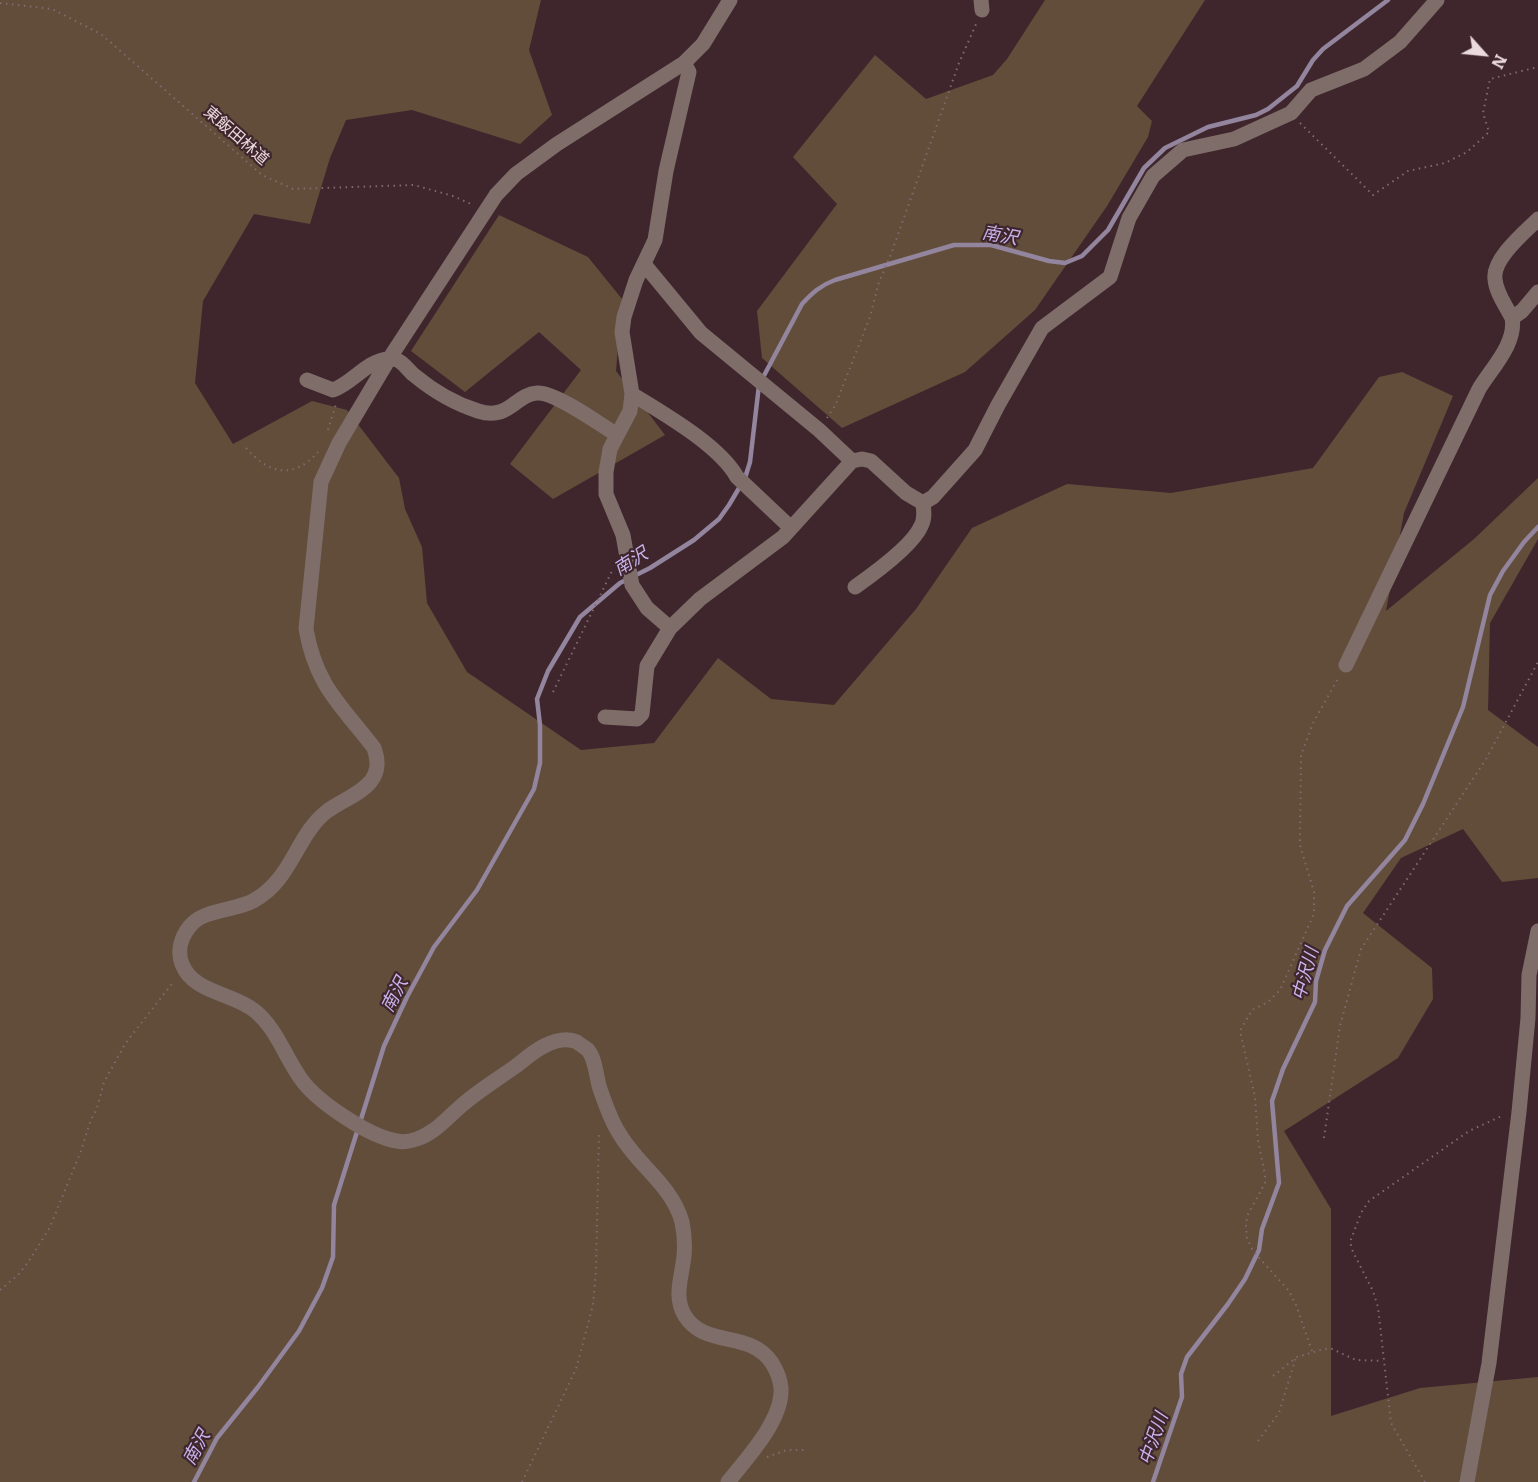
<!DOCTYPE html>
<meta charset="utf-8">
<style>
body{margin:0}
#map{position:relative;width:1538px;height:1482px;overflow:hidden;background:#3f262d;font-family:Literata,serif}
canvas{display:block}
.north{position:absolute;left:1454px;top:24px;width:60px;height:60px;-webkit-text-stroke:4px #3f262d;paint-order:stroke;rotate:117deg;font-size:16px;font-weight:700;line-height:24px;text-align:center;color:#ead9dd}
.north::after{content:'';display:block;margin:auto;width:21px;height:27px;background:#ead9dd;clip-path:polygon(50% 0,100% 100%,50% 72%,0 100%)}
</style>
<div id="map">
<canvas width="1538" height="1482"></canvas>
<div class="north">N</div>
</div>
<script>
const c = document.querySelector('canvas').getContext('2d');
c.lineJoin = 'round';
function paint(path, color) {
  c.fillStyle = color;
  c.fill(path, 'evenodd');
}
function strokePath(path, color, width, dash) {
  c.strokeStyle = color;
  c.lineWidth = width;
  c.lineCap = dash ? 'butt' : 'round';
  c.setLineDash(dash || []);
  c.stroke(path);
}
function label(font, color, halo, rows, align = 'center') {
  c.font = font + ' Literata,"Noto Sans JP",serif';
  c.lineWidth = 4.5;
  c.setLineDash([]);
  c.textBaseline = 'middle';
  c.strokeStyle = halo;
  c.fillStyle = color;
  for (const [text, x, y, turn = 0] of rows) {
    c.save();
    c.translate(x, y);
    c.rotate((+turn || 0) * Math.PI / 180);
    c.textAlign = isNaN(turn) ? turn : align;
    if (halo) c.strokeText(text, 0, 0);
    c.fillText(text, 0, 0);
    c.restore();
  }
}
const green = new Path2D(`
 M 0,0 L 541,0 L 529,50 L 552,115 L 520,144 L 412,110 L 346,120 L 330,158 L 310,224 L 254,214 L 203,301 L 195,383 L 233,444 L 312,401 L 347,410 L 399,478 L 405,509 L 422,547 L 427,603 L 467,672 L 581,750 L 654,743 L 718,658 L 771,699 L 834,705 L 916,609 L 972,528 L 1067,484 L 1171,493 L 1313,468 L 1379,377 L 1402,372 L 1453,396 L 1404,513 L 1386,611 L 1474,539 L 1538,478 L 1538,539 L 1490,623 L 1488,710 L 1538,747 L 1538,878 L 1502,882 L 1463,829 L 1401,858 L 1363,913 L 1432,968 L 1433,999 L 1398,1058 L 1284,1131 L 1331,1209 L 1331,1416 L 1420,1388 L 1538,1377 L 1538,1482 L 0,1482 Z
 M 1045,0 L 1205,0 L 1137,106 L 1152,121 L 1148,137 L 1107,206 L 1035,310 L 965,372 L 842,428 L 762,358 L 757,311 L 837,204 L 793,157 L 875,55 L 926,99 L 993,75 L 1007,59 Z
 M 499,215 L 588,257 L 622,299 L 616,371 L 665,435 L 553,499 L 510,464 L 581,370 L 539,332 L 465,392 L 411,351 Z`);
const stream = new Path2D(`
 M 194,1482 L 217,1438 L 258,1387 L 299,1331 L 322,1288 L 333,1257 L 334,1205 L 384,1046 L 407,997 L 434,947 L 477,890 L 534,789 L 540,763 L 540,725 L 537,699 L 548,671 L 580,617 L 620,583 L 650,568 L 694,540 L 719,519 L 729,505 L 745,478 L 750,462 L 759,385 L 802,304 C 812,293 821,285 835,280 L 954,245 L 991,245 L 1049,261 L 1065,263 L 1082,256 L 1108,230 L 1144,168 L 1165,148 L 1208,127 L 1256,115 L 1268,109 L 1297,86 L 1313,60 L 1323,49 L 1388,0
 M 1153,1482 L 1182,1397 L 1181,1374 L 1187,1357 L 1228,1304 L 1245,1279 L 1259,1250 L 1262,1229 L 1279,1183 L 1272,1101 L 1283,1069 L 1315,1002 L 1316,981 L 1325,950 L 1347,906 L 1405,840 L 1423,804 L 1463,707 L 1490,595 L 1503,571 L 1524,542 L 1538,527`);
const path = new Path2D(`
 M 0,3 L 52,9 L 101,34 L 262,175 L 293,189 L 414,185 L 453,196 L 471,204
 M 1300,123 L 1373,195 L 1408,171 L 1445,163 L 1467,152 L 1489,132 L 1483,113 L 1490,79 L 1538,67
 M 827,418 L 835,406 L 870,317 L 879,282 L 890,257 L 959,63 L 977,22
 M 328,430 L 336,404
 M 246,448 C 269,474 293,480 318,452
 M 553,692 L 613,569
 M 1324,1138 L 1340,1026 L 1361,949 L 1486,759 L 1538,662
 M 0,1290 L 18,1275 L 29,1261 L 50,1227 L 81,1151 L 90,1122 L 97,1108 L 104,1082 L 125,1044 L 174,981
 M 1312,1351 L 1296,1305 L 1289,1291 L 1253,1251 L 1247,1238 L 1246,1226 L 1247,1216 L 1265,1183 L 1265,1175 L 1258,1140 L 1255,1097 L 1240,1031 L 1252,1010 L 1268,1002 L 1280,990 L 1314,914 L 1314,892 L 1300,845 L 1301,755 L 1314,721 L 1339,677
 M 1273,1376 L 1297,1357 L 1324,1349 L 1332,1349 L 1356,1360 L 1383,1361
 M 1258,1441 L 1279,1413 L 1296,1357
 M 767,1457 L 787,1450 L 805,1450
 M 522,1482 L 576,1369 L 593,1305 L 596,1270 L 599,1131
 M 1425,1482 L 1391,1423 L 1378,1307 L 1373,1291 L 1353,1252 L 1350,1242 L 1361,1213 L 1369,1201 L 1469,1131 L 1504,1115`);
const minor = new Path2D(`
 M 981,0 L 982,10
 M 644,264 L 701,333 L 819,430 L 852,461
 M 1512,318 C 1506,306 1496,293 1495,279 C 1492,259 1525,232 1538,219
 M 307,380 L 333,390 C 353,383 366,361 388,359 C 389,359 397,359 397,360 C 403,362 409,371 414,375 C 432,390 456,404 478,411 C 510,421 515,394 537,393 C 554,391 601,425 617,435
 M 632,394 C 664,414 719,445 737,477 L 791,528
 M 923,503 L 933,497 L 975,450 L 998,405 L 1042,328 L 1110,277 L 1129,218 L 1153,176 L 1183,150 L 1234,139 L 1291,113 L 1311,90 L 1364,69 L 1400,42 L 1437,0
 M 670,628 L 647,608 L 632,585 L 623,535 L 606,494 L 606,472 L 610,449 L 630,411 L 632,394 L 622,332 L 624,317 L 636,280 L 655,240 L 666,171 L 689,72 L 684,63
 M 1346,665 L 1479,389 C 1491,369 1517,343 1512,318 L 1522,311 L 1538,292
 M 605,717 L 637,719 L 642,714 L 647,666 L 670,628 L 700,599 L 783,537 L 852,461 L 862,459 L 871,461 L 906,493 L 923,503 C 924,511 925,519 921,526 C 913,545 872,575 855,587
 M 728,1482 C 747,1458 783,1420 781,1388 C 780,1378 777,1371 772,1363 C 749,1329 706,1349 685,1316 C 673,1297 682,1277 684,1256 C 685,1246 684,1232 682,1222 C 672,1185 637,1165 619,1133 C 611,1121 605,1103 600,1089 C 596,1077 596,1060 588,1050 C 586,1048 579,1044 577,1042 C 566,1037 554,1041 544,1046 C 534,1051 525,1059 516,1066 C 498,1079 478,1091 461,1106 C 447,1118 435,1133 417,1139 C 411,1141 404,1143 397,1141 C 370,1137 317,1102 301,1079 C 285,1057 277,1029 255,1011 C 233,993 193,993 182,964 C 177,951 181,937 190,926 C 204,909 234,911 253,901 C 292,880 296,836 326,812 C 340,801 360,795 371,781 C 379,771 378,759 374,748 C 341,705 316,686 306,629 L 321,482 L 339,443 L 389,359 L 496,195 L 516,174 L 557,144 L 684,63 L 703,44 L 730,0
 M 1467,1482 L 1489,1363 L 1519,1112 L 1528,1018 L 1529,975 L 1538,931`);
const streetNames = [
 ["東飯田林道",236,136,41]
];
const waterNames = [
 ["南沢",1000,236,10],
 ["南沢",631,562,-32],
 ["中沢川",1306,974,-75],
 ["南沢",395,995,-63],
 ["中沢川",1154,1439,-71],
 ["南沢",197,1448,-61]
];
paint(green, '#624d3a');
strokePath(stream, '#92859d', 4.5);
strokePath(path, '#806a70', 2, [1.5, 4.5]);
strokePath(minor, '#7e6d69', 15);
label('16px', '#ead9dd', '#3f262d', streetNames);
label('italic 18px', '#c9b4ed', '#3f262d', waterNames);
</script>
